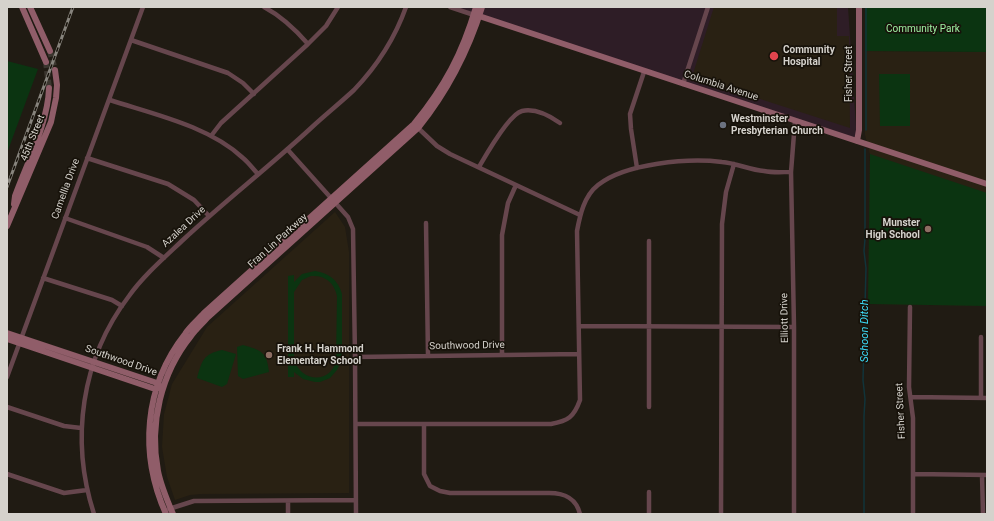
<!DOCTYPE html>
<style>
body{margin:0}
#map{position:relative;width:994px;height:521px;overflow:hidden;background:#201b13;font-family:Roboto,sans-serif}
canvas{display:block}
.frame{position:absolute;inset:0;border:8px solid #d5d2cc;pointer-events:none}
</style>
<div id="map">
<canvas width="994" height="521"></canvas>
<div class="frame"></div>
</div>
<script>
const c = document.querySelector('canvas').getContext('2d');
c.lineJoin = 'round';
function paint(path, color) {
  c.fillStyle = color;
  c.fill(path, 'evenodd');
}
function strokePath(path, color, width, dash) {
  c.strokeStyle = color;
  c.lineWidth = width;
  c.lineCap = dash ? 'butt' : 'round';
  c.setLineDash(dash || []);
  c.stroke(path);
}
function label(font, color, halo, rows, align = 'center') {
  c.font = font + ' Roboto,sans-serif';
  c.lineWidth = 3.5;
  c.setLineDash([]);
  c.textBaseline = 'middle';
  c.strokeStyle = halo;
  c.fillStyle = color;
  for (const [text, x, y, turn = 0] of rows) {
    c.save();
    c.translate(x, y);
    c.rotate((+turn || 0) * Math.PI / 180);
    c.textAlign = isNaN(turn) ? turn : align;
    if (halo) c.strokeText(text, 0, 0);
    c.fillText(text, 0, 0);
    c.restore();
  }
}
const commercial = new Path2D(`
 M 449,7 L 848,7 L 857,141 Z`);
const built = new Path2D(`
 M 714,7 L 837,7 L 837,36 L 849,36 L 850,128 L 692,77 Z
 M 865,51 L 987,52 L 987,306 L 868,304 L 870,154 L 865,135 Z
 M 335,212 L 345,227 L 349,252 L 349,493 L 201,494 L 190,495 L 175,500 L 167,477 L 162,447 L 164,414 L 172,384 L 207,327 Z`);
const green = new Path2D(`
 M 865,7 L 987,7 L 987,52 L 865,51 Z
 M 7,61 L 38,69 L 7,153 Z
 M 879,74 L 910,74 L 910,126 L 880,126 Z
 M 870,154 L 987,193 L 987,306 L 868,304 Z
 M 315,271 C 329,273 338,280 342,294 L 342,355 L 341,362 L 337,370 L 330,378 L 320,382 L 315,382 L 303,379 L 294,372 L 294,377 L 288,377 L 288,276 L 294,275 L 294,282 L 302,274 ZM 311,276 C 325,275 334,282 337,296 L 336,361 C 330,385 299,382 294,358 L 294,292 L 302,280 Z
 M 243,345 C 261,350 267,352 269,372 L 243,379 L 238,376 L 237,347 Z
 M 222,350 L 236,354 L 227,384 L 222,387 L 197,378 C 202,361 203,354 222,350 Z`);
const stream = new Path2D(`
 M 866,7 L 866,130
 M 864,514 L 864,416 L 865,399 L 863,380 L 866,268 L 864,251 L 865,239 L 865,149`);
const secondaryTunnel = new Path2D(`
 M 50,51 L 55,70
 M 46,62 L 49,88`);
const street = new Path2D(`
 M 264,7 C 281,16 295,29 308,44
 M 450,7 L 474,15
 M 131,40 L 228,73 L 243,83 L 254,94
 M 683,84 L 708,7
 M 110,100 C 153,114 209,126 243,158 C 249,163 253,169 258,174
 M 416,126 L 437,146 L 450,154 L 580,215
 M 211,136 L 221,123 L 308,44 L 326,26 L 338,7
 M 288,150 L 348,217 L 353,229 L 355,357 L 356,514
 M 87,158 L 168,184 L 194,200 L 209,216
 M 479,167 C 486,155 509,114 522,111 C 535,108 550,116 560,123
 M 637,168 L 631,129 L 630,114 L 644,72
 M 65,218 L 147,247 L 164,258
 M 426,223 L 428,356
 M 649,241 L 649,407
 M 43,278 L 112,300 L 122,306
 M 910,307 L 909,387 L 913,418 L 913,514
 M 579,326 L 794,327
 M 502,355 L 502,235 L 508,203 L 516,185
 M 355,357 L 579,354
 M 7,377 L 143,7
 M 911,397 L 987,398
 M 981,398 L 981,337
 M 7,407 L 64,426 L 81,428
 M 356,424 L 551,424 C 568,421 574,417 580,400 L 577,231 C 580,215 584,196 598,185 C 626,163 688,158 722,162 C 736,163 750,170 764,171 C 773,173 782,172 791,172
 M 424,424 L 424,474 L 430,486 L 440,491 L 450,493 L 549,493 C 565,493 576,498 580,514
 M 7,474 L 64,493 L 87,490
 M 914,474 L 987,475
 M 982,475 L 983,514
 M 649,492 L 649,514
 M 169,509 L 194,501 L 356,500
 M 94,514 C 70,440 81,359 129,296 C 144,275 165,257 184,239 C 225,201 270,166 311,128 C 325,115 340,103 354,90 C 377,66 395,38 406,7
 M 288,514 L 288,501
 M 721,514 L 722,224 L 726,192 L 734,164
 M 794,514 L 794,327 L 791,172 L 795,121`);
const secondary = new Path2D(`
 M 22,7 L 46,62
 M 30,7 L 50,51
 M 476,15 L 987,184
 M 857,141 L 859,130 L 859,7
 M 14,204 L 15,196 C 27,163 48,123 49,88
 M 7,226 L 51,122 L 56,98 L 57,85 L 55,70
 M 7,333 L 157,383 L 160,386
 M 7,339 L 155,389 L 159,388
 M 166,514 C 139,454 144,386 185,334 C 190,326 198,320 204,313 L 414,124 C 445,86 462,54 476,7
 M 173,514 C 167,500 161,486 158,471 C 149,424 161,373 191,336 C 196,329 202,324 207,318 L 418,128 C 447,92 468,52 482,7`);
const rail = new Path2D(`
 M 7,187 L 73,7`);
const markers = [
 [774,56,5,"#e0444e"],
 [723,125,4,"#6b7280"],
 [928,229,4,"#8d6e63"],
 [269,355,4,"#8d6e63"]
];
const parkNames = [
 ["Community Park",923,29]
];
const poiNames = [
 ["Community",783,50],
 ["Hospital",783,62],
 ["Westminster",731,119],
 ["Presbyterian Church",731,131],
 ["Munster",920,223,"right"],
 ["High School",920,235,"right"],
 ["Frank H. Hammond",277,349],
 ["Elementary School",277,361]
];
const streetNames = [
 ["Fisher Street",849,74,-90],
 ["Columbia Avenue",721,86,18],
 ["45th Street",33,138,-68],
 ["Camellia Drive",66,189,-70],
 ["Azalea Drive",184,227,-43],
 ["Fran Lin Parkway",278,241,-42],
 ["Elliott Drive",785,318,-91],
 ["Southwood Drive",467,346,-1],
 ["Southwood Drive",121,361,19],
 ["Fisher Street",901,411,-93]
];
const waterNames = [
 ["Schoon Ditch",865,331,-90]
];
paint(commercial, '#2e1d26');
paint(built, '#292113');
paint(green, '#0b3411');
strokePath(stream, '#11343a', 1.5);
strokePath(secondaryTunnel, '#3b362f', 6, [6, 3]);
strokePath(street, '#66464d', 4.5);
strokePath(secondary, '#905d69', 6);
strokePath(rail, '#87847d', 3);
strokePath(rail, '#17120a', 1.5, [4.5]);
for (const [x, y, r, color] of markers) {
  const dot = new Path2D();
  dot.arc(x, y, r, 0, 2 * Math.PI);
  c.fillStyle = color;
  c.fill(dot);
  strokePath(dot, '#17120a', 1.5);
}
label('10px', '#9ef0a2', '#17120a', parkNames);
label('bold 10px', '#d5d2cc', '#17120a', poiNames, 'left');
label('10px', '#d5d2cc', '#17120a', streetNames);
label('italic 11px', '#3ddefa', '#17120a', waterNames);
</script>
